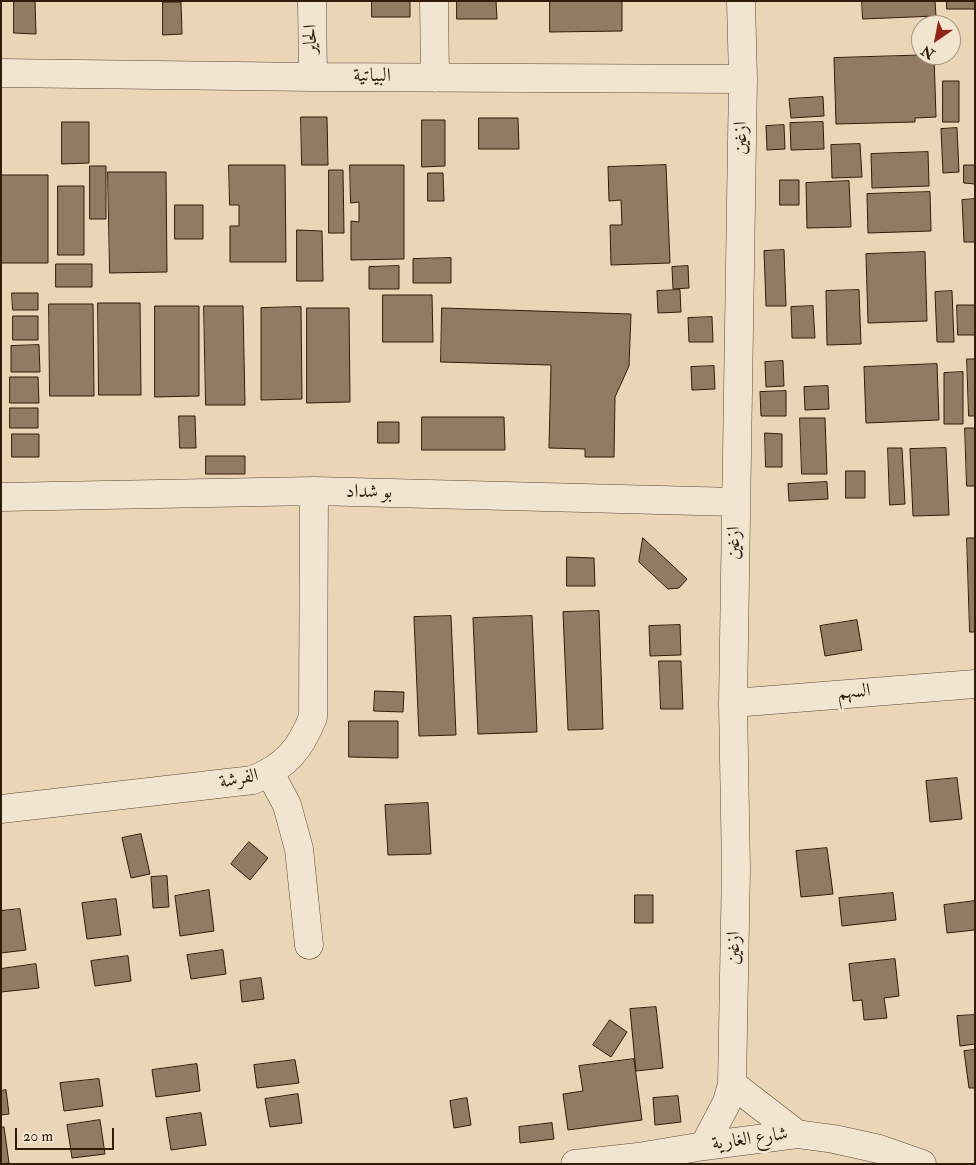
<!DOCTYPE html>
<meta charset="utf-8">
<style>
body{margin:0}
#map{position:relative;width:976px;height:1165px;overflow:hidden;background:#ead5b7;font-family:"IM FELL Double Pica",serif}
canvas{display:block}
.frame{position:absolute;inset:0;border:2px solid #301c08;pointer-events:none}
.north{position:absolute;left:911px;top:15px;width:50px;height:50px;box-sizing:border-box;background:#f1e4d0;border:1px solid #a49480;border-radius:50%;rotate:213deg;font-size:14px;font-weight:700;line-height:20px;text-align:center;color:#301c08}
.north::after{content:'';display:block;margin:auto;width:18px;height:22px;background:#8f2418;clip-path:polygon(50% 0,100% 100%,50% 72%,0 100%)}
.scale{position:absolute;left:15px;top:1128px;width:99px;height:22px;box-sizing:border-box;border:2px solid #301c08;border-top:0;padding-left:6px;font-size:15px;line-height:18px;white-space:nowrap;color:#301c08;-webkit-text-stroke:4px #f1e4d0;paint-order:stroke}
</style>
<div id="map">
<canvas width="976" height="1165"></canvas>
<div class="frame"></div>
<div class="north">N</div>
<div class="scale">20 m</div>
</div>
<script>
const c = document.querySelector('canvas').getContext('2d');
c.lineJoin = 'round';
function paint(path, color) {
  c.fillStyle = color;
  c.fill(path, 'evenodd');
}
function strokePath(path, color, width, dash) {
  c.strokeStyle = color;
  c.lineWidth = width;
  c.lineCap = dash ? 'butt' : 'round';
  c.setLineDash(dash || []);
  c.stroke(path);
}
function label(font, color, halo, rows, align = 'center') {
  c.font = font + ' "IM FELL Double Pica",Amiri,serif';
  c.lineWidth = 5;
  c.setLineDash([]);
  c.textBaseline = 'middle';
  c.strokeStyle = halo;
  c.fillStyle = color;
  for (const [text, x, y, turn = 0] of rows) {
    c.save();
    c.translate(x, y);
    c.rotate((+turn || 0) * Math.PI / 180);
    c.textAlign = isNaN(turn) ? turn : align;
    if (halo) c.strokeText(text, 0, 0);
    c.fillText(text, 0, 0);
    c.restore();
  }
}
const building = new Path2D(`
 M 14,1 L 35,1 L 36,34 L 14,33 Z
 M 372,1 L 410,1 L 410,17 L 372,17 Z
 M 457,1 L 496,1 L 497,19 L 457,19 Z
 M 550,1 L 622,1 L 622,31 L 550,32 Z
 M 862,1 L 935,1 L 936,16 L 863,19 Z
 M 947,1 L 975,1 L 975,9 L 947,9 Z
 M 163,2 L 181,2 L 182,34 L 163,35 Z
 M 934,55 L 936,117 L 915,118 L 915,122 L 836,124 L 834,58 Z
 M 943,81 L 959,81 L 959,122 L 943,122 Z
 M 823,97 L 824,116 L 791,118 L 789,99 Z
 M 301,117 L 327,117 L 328,165 L 302,165 Z
 M 479,118 L 518,118 L 519,149 L 479,149 Z
 M 422,120 L 445,120 L 445,166 L 422,167 Z
 M 62,122 L 89,122 L 89,163 L 62,164 Z
 M 823,122 L 824,149 L 791,150 L 790,123 Z
 M 784,125 L 785,149 L 767,150 L 766,126 Z
 M 957,128 L 959,172 L 943,173 L 941,129 Z
 M 860,144 L 862,177 L 832,178 L 831,145 Z
 M 928,152 L 929,186 L 872,188 L 871,154 Z
 M 229,165 L 285,165 L 286,262 L 230,262 L 230,226 L 239,226 L 239,205 L 230,205 Z
 M 350,165 L 404,165 L 404,259 L 351,260 L 351,221 L 359,222 L 359,202 L 351,203 Z
 M 666,165 L 670,263 L 611,265 L 610,225 L 622,225 L 621,200 L 609,201 L 608,167 Z
 M 964,165 L 975,165 L 975,184 L 964,183 Z
 M 90,166 L 106,166 L 106,219 L 90,219 Z
 M 329,170 L 343,170 L 344,233 L 329,233 Z
 M 108,172 L 166,172 L 167,272 L 110,273 Z
 M 428,173 L 443,173 L 444,201 L 428,201 Z
 M 1,175 L 48,175 L 48,263 L 1,263 Z
 M 780,180 L 799,180 L 799,205 L 780,205 Z
 M 849,181 L 851,227 L 807,228 L 806,183 Z
 M 58,186 L 84,186 L 84,255 L 58,255 Z
 M 930,192 L 931,231 L 868,233 L 867,194 Z
 M 975,199 L 975,242 L 964,242 L 962,200 Z
 M 175,205 L 203,205 L 203,239 L 175,239 Z
 M 297,230 L 322,231 L 323,281 L 297,281 Z
 M 784,250 L 786,306 L 766,306 L 764,251 Z
 M 925,252 L 927,321 L 868,323 L 866,254 Z
 M 451,258 L 451,283 L 413,283 L 413,259 Z
 M 56,264 L 92,264 L 92,287 L 56,287 Z
 M 399,266 L 399,289 L 369,289 L 369,267 Z
 M 688,266 L 689,288 L 673,289 L 672,267 Z
 M 680,290 L 681,312 L 658,313 L 657,291 Z
 M 859,290 L 861,344 L 827,345 L 826,291 Z
 M 952,291 L 954,342 L 937,342 L 935,292 Z
 M 12,293 L 38,293 L 38,310 L 13,310 Z
 M 383,295 L 432,295 L 433,342 L 383,342 Z
 M 98,303 L 140,303 L 141,395 L 99,395 Z
 M 49,304 L 93,304 L 94,396 L 50,396 Z
 M 957,305 L 975,305 L 975,335 L 958,335 Z
 M 155,306 L 199,306 L 199,396 L 155,397 Z
 M 204,306 L 243,306 L 245,405 L 206,405 Z
 M 813,306 L 815,338 L 792,338 L 791,307 Z
 M 301,307 L 302,399 L 261,400 L 261,308 Z
 M 307,308 L 349,308 L 350,402 L 307,403 Z
 M 442,308 L 631,314 L 629,366 L 615,397 L 614,457 L 585,457 L 585,449 L 549,448 L 551,365 L 441,362 Z
 M 13,316 L 38,316 L 38,340 L 13,340 Z
 M 712,317 L 713,342 L 689,342 L 688,318 Z
 M 39,345 L 40,372 L 11,372 L 11,346 Z
 M 967,359 L 975,359 L 975,416 L 969,416 Z
 M 783,361 L 784,386 L 766,387 L 765,362 Z
 M 937,364 L 939,420 L 866,423 L 864,367 Z
 M 714,366 L 715,389 L 692,390 L 691,367 Z
 M 963,372 L 963,424 L 944,424 L 944,373 Z
 M 10,377 L 38,377 L 39,403 L 10,403 Z
 M 828,386 L 829,409 L 805,410 L 804,387 Z
 M 786,391 L 786,416 L 761,416 L 760,392 Z
 M 10,408 L 38,408 L 38,428 L 10,428 Z
 M 179,416 L 195,416 L 196,448 L 180,448 Z
 M 422,417 L 504,417 L 505,450 L 422,450 Z
 M 800,418 L 825,418 L 827,474 L 802,474 Z
 M 378,422 L 399,422 L 399,443 L 378,443 Z
 M 965,428 L 975,428 L 975,486 L 967,486 Z
 M 765,433 L 782,434 L 782,467 L 766,467 Z
 M 12,434 L 39,434 L 39,457 L 12,457 Z
 M 888,448 L 902,448 L 905,504 L 890,505 Z
 M 946,448 L 949,515 L 913,516 L 910,449 Z
 M 206,456 L 245,456 L 245,474 L 206,474 Z
 M 846,471 L 865,471 L 865,498 L 846,498 Z
 M 827,482 L 828,499 L 789,501 L 788,484 Z
 M 643,538 L 687,579 L 679,588 L 668,589 L 639,562 Z
 M 967,538 L 975,538 L 975,632 L 970,632 Z
 M 567,557 L 594,558 L 595,586 L 567,586 Z
 M 599,611 L 603,729 L 568,730 L 563,612 Z
 M 451,616 L 456,735 L 419,736 L 414,617 Z
 M 532,616 L 537,732 L 478,734 L 473,618 Z
 M 857,620 L 862,650 L 825,656 L 820,626 Z
 M 680,625 L 681,655 L 650,656 L 649,626 Z
 M 659,661 L 681,661 L 683,709 L 661,709 Z
 M 375,691 L 404,692 L 403,712 L 374,711 Z
 M 349,721 L 398,721 L 398,758 L 349,757 Z
 M 957,778 L 962,819 L 930,822 L 926,781 Z
 M 428,803 L 431,854 L 388,855 L 385,805 Z
 M 141,834 L 150,874 L 131,878 L 122,838 Z
 M 249,842 L 268,858 L 250,880 L 231,864 Z
 M 827,848 L 833,894 L 801,897 L 796,851 Z
 M 167,876 L 169,907 L 153,908 L 151,877 Z
 M 209,890 L 214,931 L 180,936 L 175,896 Z
 M 893,893 L 896,920 L 842,926 L 839,898 Z
 M 635,895 L 653,895 L 653,923 L 635,923 Z
 M 116,899 L 121,935 L 87,939 L 82,903 Z
 M 975,901 L 975,930 L 947,933 L 944,905 Z
 M 20,909 L 26,950 L 1,953 L 1,911 Z
 M 223,950 L 226,974 L 191,979 L 187,955 Z
 M 128,956 L 131,981 L 95,986 L 91,961 Z
 M 895,959 L 899,996 L 884,998 L 887,1018 L 864,1020 L 862,1000 L 853,1001 L 849,964 Z
 M 36,964 L 39,988 L 1,992 L 1,969 Z
 M 261,978 L 264,999 L 242,1002 L 240,981 Z
 M 656,1007 L 663,1068 L 636,1071 L 630,1009 Z
 M 975,1015 L 975,1044 L 960,1046 L 957,1016 Z
 M 610,1020 L 627,1032 L 611,1057 L 593,1045 Z
 M 975,1050 L 975,1088 L 969,1088 L 964,1051 Z
 M 634,1059 L 642,1120 L 568,1130 L 563,1094 L 583,1091 L 579,1066 Z
 M 295,1060 L 299,1083 L 257,1088 L 254,1065 Z
 M 197,1064 L 200,1091 L 156,1097 L 152,1070 Z
 M 99,1079 L 103,1106 L 64,1111 L 60,1083 Z
 M 6,1090 L 9,1114 L 1,1115 L 1,1091 Z
 M 298,1094 L 302,1123 L 270,1127 L 265,1099 Z
 M 678,1096 L 681,1122 L 655,1125 L 653,1098 Z
 M 467,1098 L 471,1125 L 454,1128 L 450,1101 Z
 M 201,1113 L 206,1145 L 171,1150 L 166,1118 Z
 M 100,1120 L 105,1154 L 72,1158 L 67,1125 Z
 M 552,1123 L 554,1139 L 520,1143 L 519,1127 Z
 M 4,1127 L 9,1163 L 1,1164 L 1,1128 Z`);
const minor = new Path2D(`
 M 312,1 L 313,77
 M 434,1 L 435,78
 M 1,73 L 313,77 L 743,79
 M 1,497 L 314,491 L 736,502
 M 733,703 L 975,684
 M 270,773 L 287,805 L 299,849 L 309,945
 M 1,809 L 253,780 C 286,766 300,750 313,717 L 314,491
 M 732,1084 L 797,1134
 M 704,1146 L 727,1102 L 732,1084 L 736,869 L 733,703 L 743,79 L 741,1
 M 575,1164 L 638,1157 L 704,1146 L 797,1134 L 834,1139 L 879,1149 L 922,1164`);
const streetNames = [
 ["الحاير",312,39,-90],
 ["البياتية",372,77],
 ["ازغين",742,138,-89],
 ["بو شداد",369,493,1],
 ["ازغين",735,543,-89],
 ["السهم",854,693,-5],
 ["الفرشة",239,780,-11],
 ["ازغين",735,948,-89],
 ["شارع الغارية",750,1140,-8]
];
paint(building, '#917c63');
strokePath(building, '#301c08', 1);
strokePath(minor, '#5e4a34', 29);
strokePath(minor, '#f1e4d0', 28);
label('19px', '#301c08', '#f1e4d0', streetNames);
</script>
